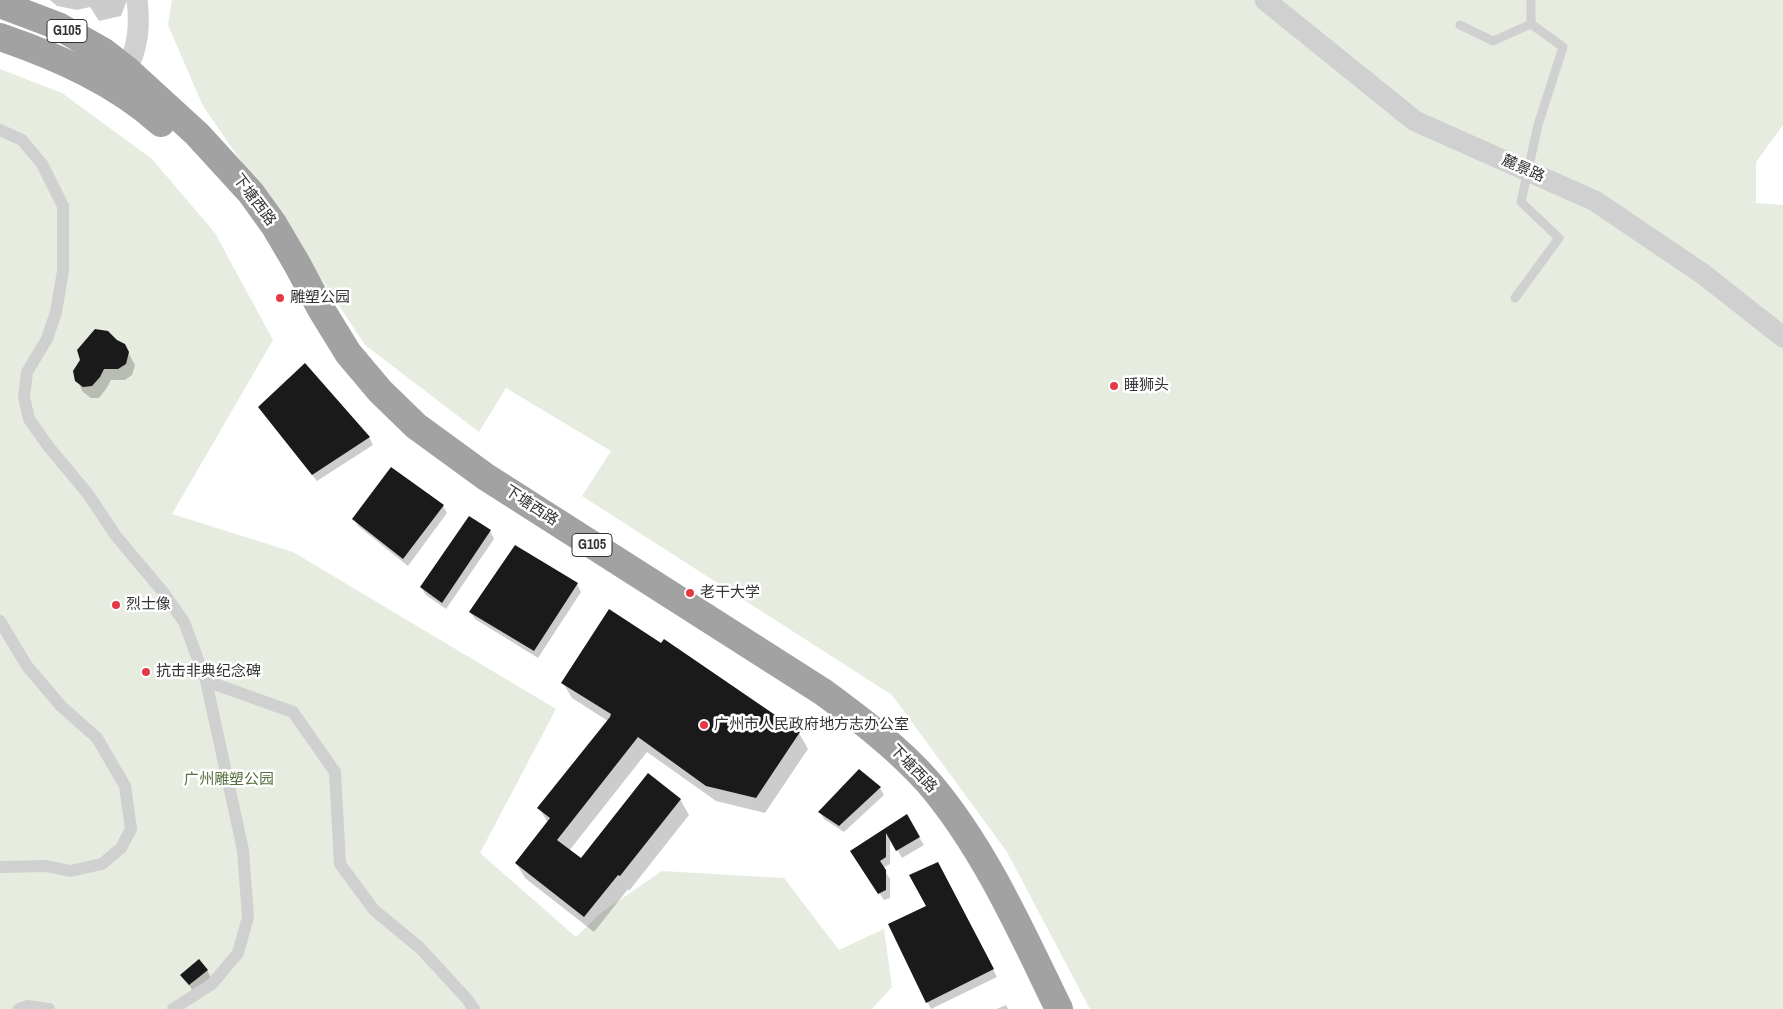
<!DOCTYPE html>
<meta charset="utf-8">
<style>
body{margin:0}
canvas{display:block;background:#fff}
</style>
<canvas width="1783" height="1009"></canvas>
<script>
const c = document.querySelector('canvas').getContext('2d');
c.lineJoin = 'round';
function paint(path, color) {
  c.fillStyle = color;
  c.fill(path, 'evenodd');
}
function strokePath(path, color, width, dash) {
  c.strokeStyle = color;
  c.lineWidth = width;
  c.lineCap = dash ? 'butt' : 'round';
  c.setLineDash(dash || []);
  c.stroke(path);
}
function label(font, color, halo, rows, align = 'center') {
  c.font = font + ' "Archivo Narrow","Noto Sans SC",sans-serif';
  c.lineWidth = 5;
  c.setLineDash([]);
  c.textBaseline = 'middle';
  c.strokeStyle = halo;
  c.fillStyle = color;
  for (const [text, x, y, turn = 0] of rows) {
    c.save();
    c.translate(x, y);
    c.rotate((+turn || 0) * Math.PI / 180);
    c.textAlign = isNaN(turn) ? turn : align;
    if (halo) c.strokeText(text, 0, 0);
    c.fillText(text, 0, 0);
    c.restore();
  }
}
const green = new Path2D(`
 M 172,0 L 1783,0 L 1783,125 L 1756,162 L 1756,203 L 1783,205 L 1783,1009 L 1090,1009 L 1007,852 L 892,695 L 582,496 L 611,451 L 506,388 L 479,432 L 365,345 L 303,251 L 203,106 L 168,25 Z
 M 0,69 L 62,93 L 152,159 L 215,233 L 273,340 L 172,514 L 293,552 L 556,709 L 480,853 L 576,937 L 602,912 L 662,871 L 784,878 L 839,950 L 884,929 L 892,987 L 872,1009 L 0,1009 Z`);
const shadow = new Path2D(`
 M 50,0 L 127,0 L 121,16 L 99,21 L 90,7 L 77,10 L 57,6 Z
 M 116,341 L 124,345 L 135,365 L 132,375 L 125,380 L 111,380 L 106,389 L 99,398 L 91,398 L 83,392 L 77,380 Z
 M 264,414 L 369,437 L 373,445 L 317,481 Z
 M 443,506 L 447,513 L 408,566 L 358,526 L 354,519 Z
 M 490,531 L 494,539 L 446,609 L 426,595 L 421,587 Z
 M 577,584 L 581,592 L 538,658 L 475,619 L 470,612 Z
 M 664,641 L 799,733 L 808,749 L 765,813 L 716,801 L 647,752 L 569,851 L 581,860 L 680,799 L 689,815 L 629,891 L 628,889 L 594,932 L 525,878 L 516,863 L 548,823 L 539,808 L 608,721 L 572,698 L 563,683 L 661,645 Z
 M 880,788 L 884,795 L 844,832 L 824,819 L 820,812 Z
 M 906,816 L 924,845 L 902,858 L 890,837 L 890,864 L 883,868 L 890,879 L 890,898 L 884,900 L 856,859 Z
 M 942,870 L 997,977 L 931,1009 L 890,924 L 928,907 Z
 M 207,970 L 211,978 L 194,992 L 181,975 Z
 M 1006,1005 L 1008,1009 L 997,1009 Z`);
const building = new Path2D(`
 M 95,329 L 108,331 L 117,340 L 125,344 L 129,352 L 126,364 L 118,369 L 104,369 L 100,377 L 92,386 L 83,387 L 75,381 L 73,371 L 80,360 L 77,350 Z
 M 305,363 L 370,437 L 312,475 L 258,407 Z
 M 391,467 L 444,505 L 403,559 L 352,519 Z
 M 469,516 L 491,530 L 442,603 L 420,587 Z
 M 515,545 L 578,583 L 534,651 L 469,612 Z
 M 609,609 L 661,643 L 664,639 L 800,732 L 756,798 L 706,786 L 638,737 L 557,840 L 581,858 L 648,773 L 681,799 L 620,876 L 618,875 L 584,917 L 515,863 L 550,818 L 537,808 L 610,717 L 611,714 L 561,683 Z
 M 859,769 L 881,787 L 839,826 L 818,812 Z
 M 907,814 L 920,837 L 896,851 L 886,833 L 886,857 L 880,861 L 886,870 L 886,890 L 878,894 L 850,851 Z
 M 938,862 L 994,969 L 926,1003 L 888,924 L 926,906 L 909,875 Z
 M 199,959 L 208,970 L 189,985 L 180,975 Z`);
const service = new Path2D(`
 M 1531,0 L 1531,24
 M 1460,25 L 1493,41 L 1531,24 L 1563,47 L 1538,125 L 1521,202 L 1559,238 L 1515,298`);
const pedestrian = new Path2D(`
 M 0,130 L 22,140 L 42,164 L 63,206 L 63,271 L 56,312 L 47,339 L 27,372 L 24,397 L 29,419 L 48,446 L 88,494 L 116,536 L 163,592 L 184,622 L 206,681 L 243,850 L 248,917 L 238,953 L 212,984 L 173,1009
 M 0,621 L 27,666 L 61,706 L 97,738 L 125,786 L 131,829 L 121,848 L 102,864 L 70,871 L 46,866 L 0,867
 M 206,681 L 293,712 L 335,772 L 340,864 L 374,910 L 420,948 L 467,999 L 474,1009
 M 19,1009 L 28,1006 L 49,1009`);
const tertiary = new Path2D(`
 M 1265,0 L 1415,121 L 1595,201 L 1703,274 L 1783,337
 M 118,82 C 137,58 141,30 137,0`);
const trunk = new Path2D(`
 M 0,4 L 58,26 L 104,52 L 127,70 L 197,134 L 251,193 L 274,225 L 297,264 L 321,309 L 348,353 L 380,391 L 416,426 L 486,477 L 823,692 C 861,720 898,748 929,783 C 985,849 1021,931 1059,1009
 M 0,37 C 58,57 115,82 161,123`);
const markers = [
 [280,298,5,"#e63946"],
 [1114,386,5,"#e63946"],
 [690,593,5,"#e63946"],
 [116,605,5,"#e63946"],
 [146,672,5,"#e63946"],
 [704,725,5,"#e63946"]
];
const shields = [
 [67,31,40],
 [592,545,40]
];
const shieldNames = [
 ["G105",67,31],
 ["G105",592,545]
];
const streetNames = [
 ["麓景路",1523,169,24],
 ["下塘西路",254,200,53],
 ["下塘西路",531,506,33],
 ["下塘西路",913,769,46]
];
const poiNames = [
 ["雕塑公园",290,298],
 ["睡狮头",1124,386],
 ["老干大学",700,593],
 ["烈士像",126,605],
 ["抗击非典纪念碑",156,672],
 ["广州市人民政府地方志办公室",714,725]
];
const parkNames = [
 ["广州雕塑公园",229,780]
];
paint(green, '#e6ecdf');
paint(shadow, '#0003');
paint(building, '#1a1a1a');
strokePath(service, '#d0d0d0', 9);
strokePath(pedestrian, '#d0d0d0', 12);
strokePath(tertiary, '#d0d0d0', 21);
strokePath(trunk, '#a2a2a2', 28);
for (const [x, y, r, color] of markers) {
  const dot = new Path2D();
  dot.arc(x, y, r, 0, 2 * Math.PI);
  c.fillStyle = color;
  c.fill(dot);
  strokePath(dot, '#fff', 2);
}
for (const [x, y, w] of shields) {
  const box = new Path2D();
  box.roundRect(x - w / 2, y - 11.5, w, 23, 4);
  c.fillStyle = '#fff';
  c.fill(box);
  strokePath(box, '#333', 1);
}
label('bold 14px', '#333', null, shieldNames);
label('15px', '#333', '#fff', streetNames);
label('15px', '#333', '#fff', poiNames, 'left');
label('15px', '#56703f', '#fff', parkNames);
</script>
